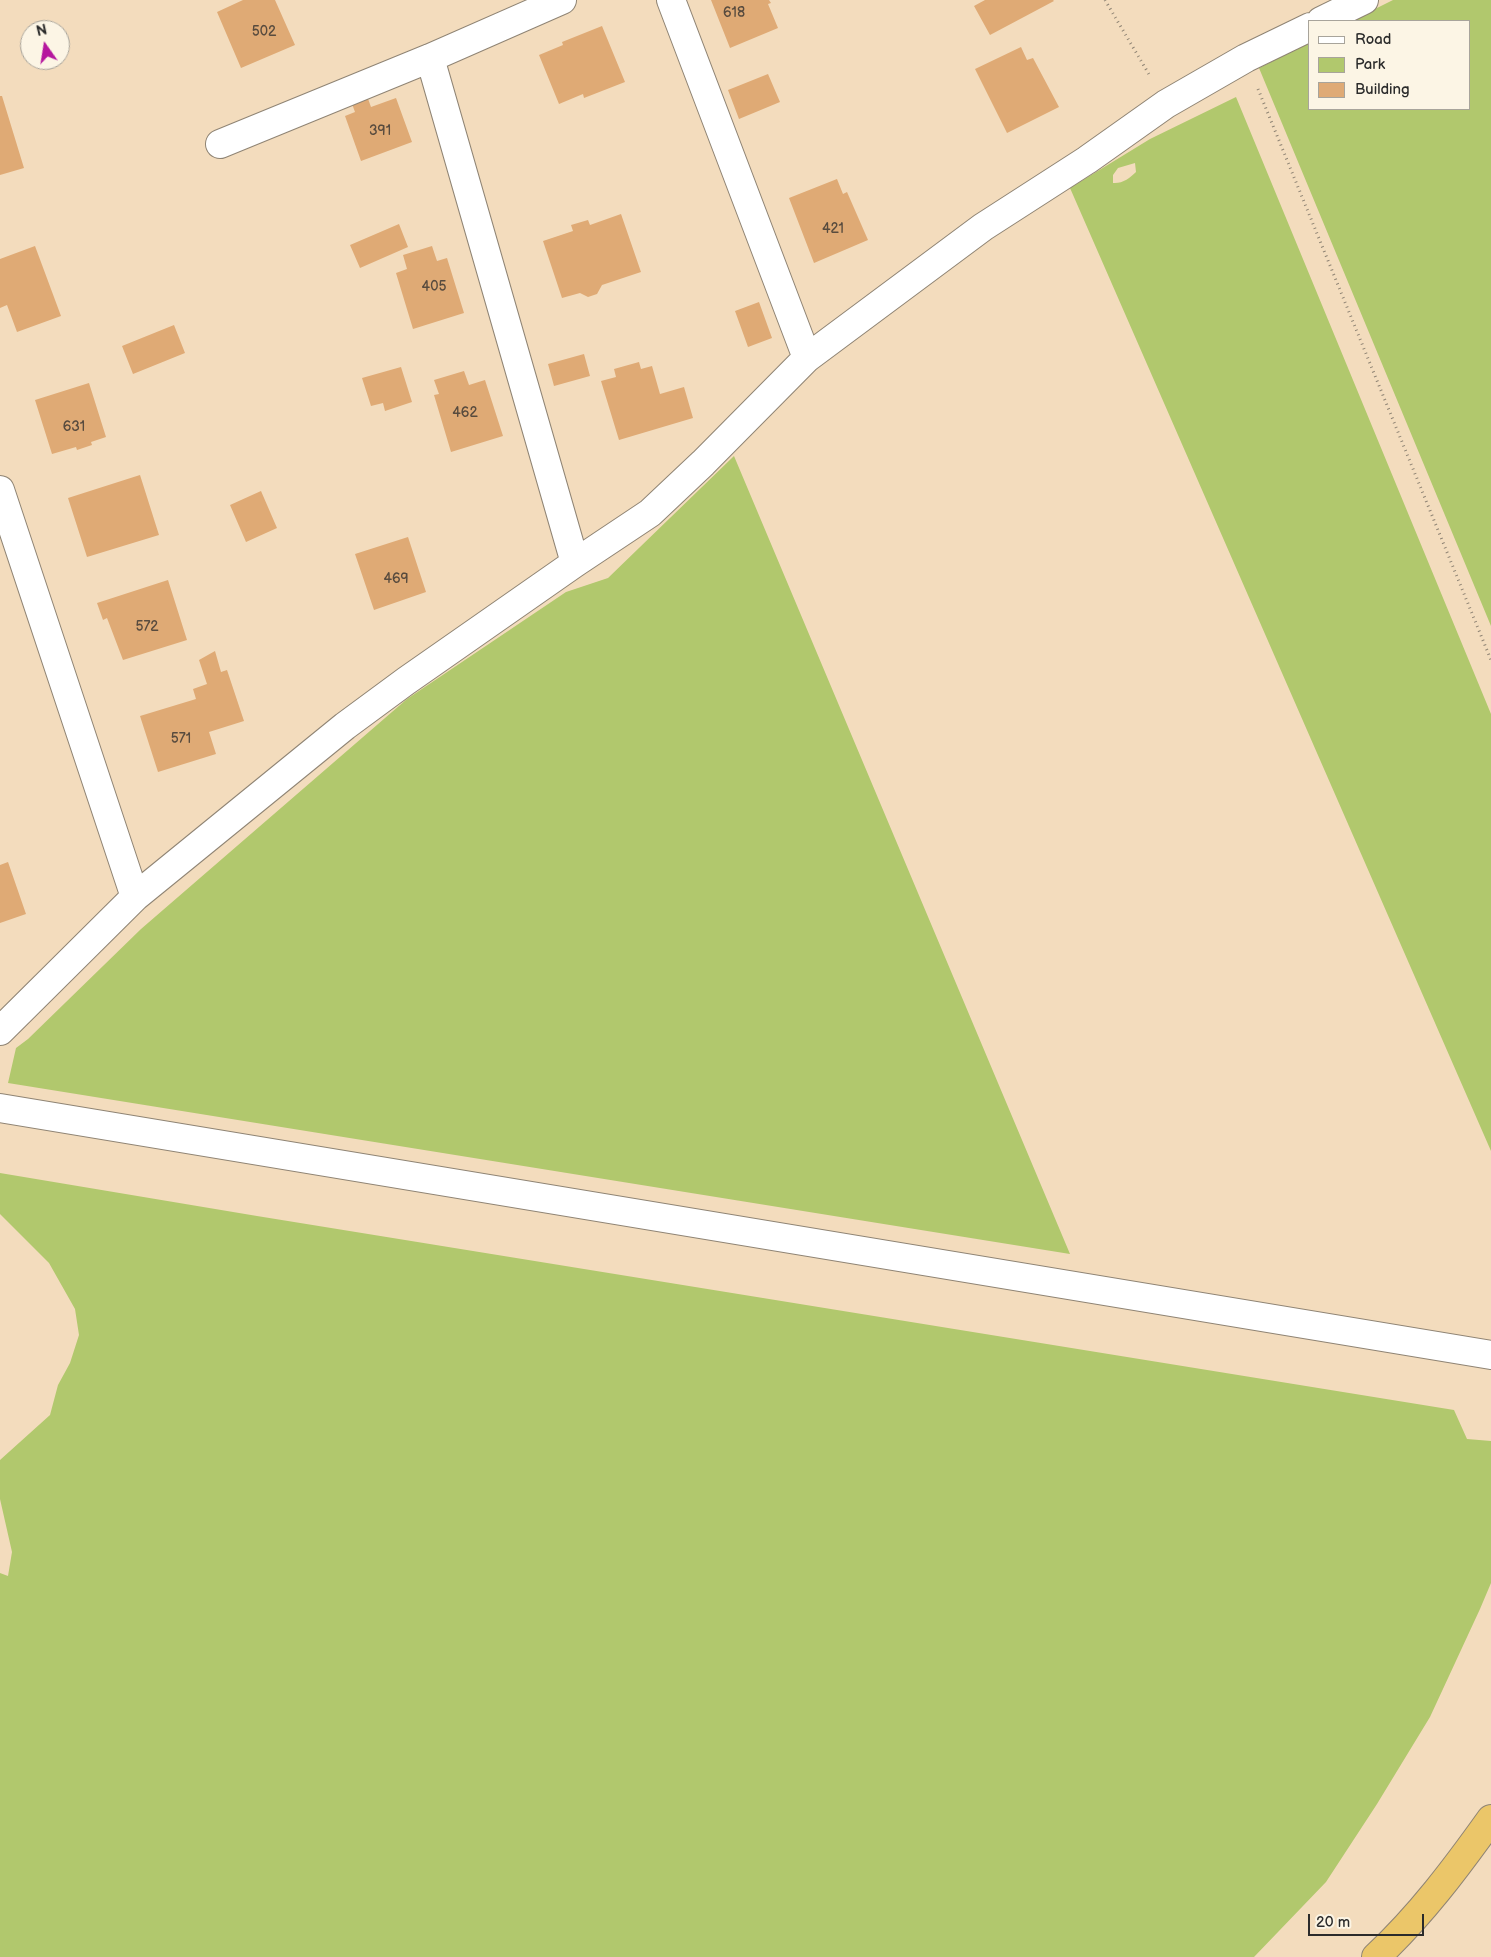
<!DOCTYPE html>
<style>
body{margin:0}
#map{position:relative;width:1491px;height:1957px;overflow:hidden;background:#f3dcbd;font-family:"Balsamiq Sans",sans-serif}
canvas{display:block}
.legend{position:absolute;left:1308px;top:20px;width:162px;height:90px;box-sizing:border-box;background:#fcf5e5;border:1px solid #a8a49b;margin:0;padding:6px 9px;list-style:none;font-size:15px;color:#2b2b2b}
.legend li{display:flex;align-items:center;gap:10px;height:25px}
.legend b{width:25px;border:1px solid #a8a49b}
.north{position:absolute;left:20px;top:20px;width:50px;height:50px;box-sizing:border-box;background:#fcf5e5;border:1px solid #a8a49b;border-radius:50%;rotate:347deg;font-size:14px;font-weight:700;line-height:20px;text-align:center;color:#2b2b2b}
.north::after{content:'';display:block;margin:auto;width:18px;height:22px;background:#b5179e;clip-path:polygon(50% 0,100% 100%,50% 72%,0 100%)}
.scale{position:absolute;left:1308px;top:1914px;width:116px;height:22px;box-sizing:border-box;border:2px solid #2b2b2b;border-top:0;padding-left:6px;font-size:15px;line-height:18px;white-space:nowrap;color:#2b2b2b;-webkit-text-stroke:4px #fcf5e5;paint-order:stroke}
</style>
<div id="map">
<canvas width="1491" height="1957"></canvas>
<ul class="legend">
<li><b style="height:6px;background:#fff"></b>Road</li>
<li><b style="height:14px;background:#b1c86d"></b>Park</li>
<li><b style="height:14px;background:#dfaa75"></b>Building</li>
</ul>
<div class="north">N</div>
<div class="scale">20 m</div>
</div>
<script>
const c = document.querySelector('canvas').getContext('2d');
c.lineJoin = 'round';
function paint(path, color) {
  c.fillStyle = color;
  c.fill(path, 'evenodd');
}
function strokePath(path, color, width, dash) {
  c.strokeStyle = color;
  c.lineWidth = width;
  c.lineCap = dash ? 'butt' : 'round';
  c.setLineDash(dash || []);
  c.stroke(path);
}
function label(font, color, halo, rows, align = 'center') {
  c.font = font + ' "Balsamiq Sans",sans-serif';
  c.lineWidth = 4.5;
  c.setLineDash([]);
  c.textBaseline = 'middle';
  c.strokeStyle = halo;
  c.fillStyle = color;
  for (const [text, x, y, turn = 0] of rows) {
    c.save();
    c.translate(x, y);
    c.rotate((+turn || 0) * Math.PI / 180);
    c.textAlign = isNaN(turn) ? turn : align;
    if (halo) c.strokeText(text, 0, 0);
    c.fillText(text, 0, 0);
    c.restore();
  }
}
const green = new Path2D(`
 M 1393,0 L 1491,0 L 1491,626 L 1259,68 L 1310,42 L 1310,109 L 1470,109 L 1470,21 L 1351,21 Z
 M 1236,97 L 1491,714 L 1491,1151 L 1070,188 L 1150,139 ZM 1135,163 L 1136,172 C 1130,178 1122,184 1113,183 L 1113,175 L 1118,168 Z
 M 734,456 L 1070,1254 L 8,1083 L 16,1048 L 28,1039 L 141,929 L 407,699 L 566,592 L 608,578 Z
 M 0,1173 L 257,1216 L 1454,1410 L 1467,1439 L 1491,1441 L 1491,1583 L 1480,1609 L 1430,1717 L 1377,1804 L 1326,1882 L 1254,1957 L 0,1957 L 0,1573 L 8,1576 L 12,1552 L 0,1499 L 0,1460 L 50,1415 L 58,1385 L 70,1363 L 79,1335 L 75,1309 L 49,1263 L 0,1214 Z`);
const building = new Path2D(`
 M 243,0 L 275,0 L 295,45 L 241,68 L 217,12 Z
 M 711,0 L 769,0 L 771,3 L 768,4 L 778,28 L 730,48 Z
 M 985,0 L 1053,0 L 1054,1 L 990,35 L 974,6 Z
 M 602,26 L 625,82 L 584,98 L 583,94 L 559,104 L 539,55 L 563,45 L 562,42 Z
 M 1021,47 L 1027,60 L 1033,58 L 1059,107 L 1007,133 L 975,69 Z
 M 768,74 L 780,102 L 739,119 L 728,90 Z
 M 0,96 L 2,96 L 24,168 L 0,175 Z
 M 367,96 L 371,107 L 396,98 L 412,142 L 361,161 L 345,116 L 355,112 L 351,101 Z
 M 837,179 L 843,194 L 847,192 L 868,240 L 814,263 L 789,198 Z
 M 621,214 L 641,272 L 602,285 L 597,294 L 588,297 L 580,293 L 562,298 L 543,241 L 573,231 L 571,225 L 588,220 L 590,225 Z
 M 399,224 L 408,247 L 360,268 L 350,245 Z
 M 35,246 L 61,316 L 17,332 L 7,305 L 0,308 L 0,259 Z
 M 432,246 L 437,261 L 447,258 L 464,313 L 413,329 L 396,273 L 407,269 L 403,255 Z
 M 759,302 L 772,338 L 748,347 L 735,311 Z
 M 174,325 L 185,353 L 133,374 L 122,346 Z
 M 584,354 L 590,376 L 554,386 L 548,364 Z
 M 639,362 L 641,369 L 652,366 L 660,394 L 684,387 L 693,418 L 619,440 L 601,381 L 616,377 L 614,369 Z
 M 401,367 L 412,402 L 385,411 L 383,403 L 371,406 L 362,378 Z
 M 464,371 L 469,385 L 485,380 L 503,436 L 451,452 L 434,395 L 439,394 L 434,380 Z
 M 89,383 L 106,437 L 91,442 L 92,445 L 77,450 L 76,447 L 52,454 L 35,400 Z
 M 140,475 L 159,535 L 87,557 L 68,498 Z
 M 261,491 L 277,528 L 246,542 L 230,505 Z
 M 408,537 L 426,592 L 374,610 L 355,554 Z
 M 168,580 L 187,640 L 123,660 L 107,618 L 103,620 L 97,603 Z
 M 215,651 L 221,672 L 227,670 L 244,721 L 209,732 L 216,754 L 158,772 L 140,716 L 196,699 L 193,689 L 207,684 L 199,660 Z
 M 8,862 L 26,914 L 0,923 L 0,865 Z`);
const path = new Path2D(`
 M 1105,0 L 1150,76
 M 1258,89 L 1491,660`);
const minor = new Path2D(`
 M 671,0 L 807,358
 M 1321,21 L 1364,0
 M 430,58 L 575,563
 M 220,144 L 430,58 L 562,0
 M 0,490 L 135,897
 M 0,1031 L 135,897 L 345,726 L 406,681 L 575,563 L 650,513 L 703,463 L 807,358 L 983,227 L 1087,160 L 1166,104 L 1246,58 L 1310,27
 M 0,1108 L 1491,1355`);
const trunk = new Path2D(`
 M 1376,1957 C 1420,1916 1456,1868 1491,1819`);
const numberNames = [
 ["618",734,13],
 ["502",264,32],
 ["391",380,131],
 ["421",833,229],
 ["405",434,287],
 ["462",465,413],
 ["631",74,427],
 ["469",396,579],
 ["572",147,627],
 ["571",181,739]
];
paint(green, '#b1c86d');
paint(building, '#dfaa75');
strokePath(minor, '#8f8474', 30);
strokePath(trunk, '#8f8474', 30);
strokePath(path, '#8f8474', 3, [1, 4]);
strokePath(minor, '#fff', 28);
strokePath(trunk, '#ebc669', 28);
label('14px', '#584b3e', null, numberNames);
</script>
